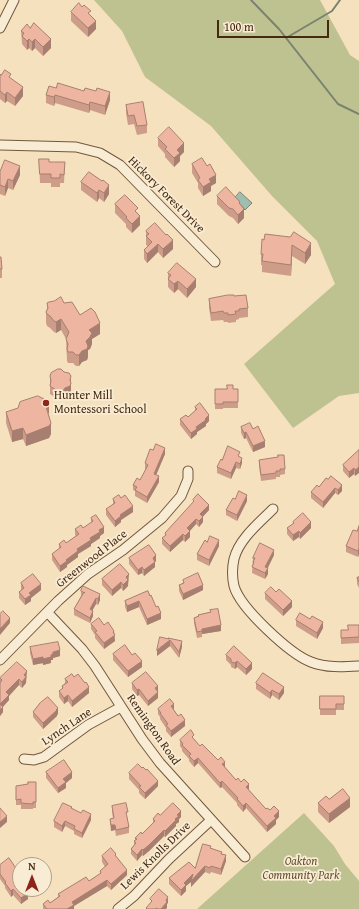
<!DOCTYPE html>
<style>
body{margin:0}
#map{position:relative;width:359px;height:909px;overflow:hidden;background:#f6e1be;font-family:"Gentium Book Plus",serif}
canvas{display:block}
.north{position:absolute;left:12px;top:857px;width:40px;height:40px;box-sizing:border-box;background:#f9ecd5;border:1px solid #b19e86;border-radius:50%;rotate:0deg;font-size:11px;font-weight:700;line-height:16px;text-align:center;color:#462910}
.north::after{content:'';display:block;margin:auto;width:14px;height:18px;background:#8f2418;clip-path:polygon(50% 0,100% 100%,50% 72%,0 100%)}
.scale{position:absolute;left:217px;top:20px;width:112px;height:18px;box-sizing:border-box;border:2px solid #462910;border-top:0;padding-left:5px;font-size:12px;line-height:14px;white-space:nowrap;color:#462910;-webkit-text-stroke:3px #f9ecd5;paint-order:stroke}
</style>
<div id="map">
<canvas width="359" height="909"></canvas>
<div class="north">N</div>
<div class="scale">100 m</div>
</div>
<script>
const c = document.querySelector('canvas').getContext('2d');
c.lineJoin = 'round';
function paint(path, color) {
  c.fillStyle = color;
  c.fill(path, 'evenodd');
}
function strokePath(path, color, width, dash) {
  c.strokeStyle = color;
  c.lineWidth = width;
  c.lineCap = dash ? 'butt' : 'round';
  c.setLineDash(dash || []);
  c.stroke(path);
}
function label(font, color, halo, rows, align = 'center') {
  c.font = font + ' "Gentium Book Plus",serif';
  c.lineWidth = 3.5;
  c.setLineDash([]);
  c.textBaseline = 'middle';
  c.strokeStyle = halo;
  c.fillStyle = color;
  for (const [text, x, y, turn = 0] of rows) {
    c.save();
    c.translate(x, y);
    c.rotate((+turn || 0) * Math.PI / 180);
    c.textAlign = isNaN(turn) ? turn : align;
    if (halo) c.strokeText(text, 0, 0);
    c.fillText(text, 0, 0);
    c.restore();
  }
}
const green = new Path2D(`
 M 94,0 L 320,0 L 350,55 L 359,61 L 359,393 L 339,396 L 293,428 L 244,364 L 335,284 L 317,241 L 272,196 L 211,126 L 145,77 L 122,31 Z
 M 304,813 L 334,846 L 345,864 L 359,881 L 359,909 L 197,909 Z`);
const water = new Path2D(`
 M 240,192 L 252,203 L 245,210 L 235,198 Z`);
const stream = new Path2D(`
 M 251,0 L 279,29 L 338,104 L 359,114
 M 286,38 L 332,11 L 340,0`);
const minor = new Path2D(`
 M 0,28 L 14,0
 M 0,145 L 76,147 L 100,153 L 120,165 L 215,262
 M 273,509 C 259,523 239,539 234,559 C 232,568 232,577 234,586 C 240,608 290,654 311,662 C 327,668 342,667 359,666
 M 48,613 L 82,649 L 95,666 L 142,739 L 160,763 L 245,857
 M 0,660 L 58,601 L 88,574 L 123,550 L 162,518 L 181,496 L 188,479 L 188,471
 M 24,759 L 34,760 L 44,757 L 88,725 L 121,707
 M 118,909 L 134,896 L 169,859 L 211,820`);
const wall = new Path2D(`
 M 71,12 L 91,16 L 96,29 L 88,37 L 71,21 Z
 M 21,31 L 51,48 L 43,56 L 35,48 L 32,51 L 29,48 L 27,50 L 22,44 Z
 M 0,74 L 11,79 L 23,96 L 15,106 L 7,101 L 5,103 L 0,99 Z
 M 56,88 L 110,100 L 105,115 L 90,110 L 89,113 L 55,103 L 54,106 L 46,103 L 46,95 Z
 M 126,105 L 147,125 L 147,133 L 137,135 L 134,124 L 128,125 L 126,113 Z
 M 158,138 L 184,152 L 180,156 L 180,161 L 174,167 L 165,157 L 165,154 L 158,146 Z
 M 39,159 L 49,162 L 65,162 L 64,183 L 60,183 L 60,187 L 51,187 L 51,183 L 40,183 Z
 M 192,164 L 216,183 L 211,186 L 211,191 L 203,196 L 198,188 L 198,183 L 192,173 Z
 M 0,172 L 20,175 L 13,190 L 8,188 L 5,196 L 0,194 Z
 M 81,182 L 109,194 L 104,202 L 99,198 L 97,202 L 81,190 Z
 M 217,196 L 240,205 L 244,218 L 238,224 L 233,218 L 229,216 L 217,204 Z
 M 115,204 L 138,213 L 140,225 L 132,233 L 126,227 L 126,224 L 115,213 Z
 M 146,231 L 173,249 L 163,258 L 158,252 L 147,263 L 144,259 L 144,250 L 148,246 L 146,245 Z
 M 290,237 L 311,255 L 305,264 L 292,256 L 291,276 L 262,272 L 262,265 L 261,265 L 261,254 L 264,240 Z
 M 0,257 L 2,269 L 2,278 L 0,278 Z
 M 168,273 L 196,287 L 187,298 L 178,289 L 174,293 L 168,287 Z
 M 234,296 L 248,308 L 248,317 L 239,318 L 239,319 L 236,320 L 236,322 L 228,323 L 228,322 L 224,322 L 223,320 L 211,321 L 209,308 L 209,299 Z
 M 47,303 L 64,303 L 80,315 L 100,334 L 92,339 L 92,344 L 90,349 L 88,350 L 88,357 L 87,360 L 82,362 L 79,366 L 76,366 L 73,363 L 68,363 L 67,361 L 66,339 L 61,330 L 56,333 L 54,332 L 50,328 L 47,326 L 46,323 L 46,312 L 47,309 Z
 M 50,376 L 71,382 L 71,392 L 70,395 L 65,397 L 62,400 L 59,400 L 50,394 Z
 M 215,389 L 238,389 L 238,408 L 223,408 L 223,409 L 215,409 Z
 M 195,407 L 209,421 L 206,424 L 206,426 L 197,432 L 197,434 L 191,439 L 180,425 L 180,419 L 188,417 L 195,411 Z
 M 6,412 L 49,415 L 51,434 L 49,438 L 26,446 L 23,439 L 12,442 L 6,423 Z
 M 241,427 L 265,447 L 253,452 L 246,438 L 244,439 L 241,433 Z
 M 153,450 L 165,454 L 156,475 L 159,482 L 147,503 L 135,496 L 135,491 L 133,490 L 133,485 L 140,480 L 146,470 L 145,469 L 145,463 Z
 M 359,450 L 355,476 L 354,474 L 349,478 L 343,471 L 343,465 Z
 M 240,457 L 242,463 L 240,469 L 236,468 L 231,479 L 217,473 L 217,467 L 222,460 Z
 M 259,460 L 285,469 L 285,474 L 280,475 L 280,477 L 276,477 L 276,479 L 261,481 L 259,466 Z
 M 326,478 L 342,491 L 338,495 L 335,493 L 323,508 L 311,498 L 311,492 L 319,487 Z
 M 113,499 L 133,512 L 121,520 L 121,522 L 115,527 L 106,515 L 106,509 L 113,505 Z
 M 235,499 L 247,501 L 237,521 L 226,515 L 226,510 Z
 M 193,500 L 209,510 L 203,516 L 203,522 L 199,527 L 196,524 L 190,531 L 190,537 L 185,542 L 183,540 L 170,552 L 162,544 L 162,538 L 165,536 L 165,533 L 193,503 Z
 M 91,518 L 104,533 L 100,536 L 100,538 L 91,544 L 91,546 L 78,554 L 78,557 L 67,565 L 67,567 L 60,572 L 52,560 L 52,554 L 59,549 L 59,544 L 66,543 L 76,536 L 75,535 L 75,529 L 83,528 L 91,523 Z
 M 293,522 L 311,528 L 300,539 L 299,537 L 293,541 L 287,534 L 287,528 L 293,524 Z
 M 359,526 L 359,554 L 358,557 L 346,552 L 346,546 L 357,531 Z
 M 219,546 L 209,566 L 197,560 L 197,554 Z
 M 274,555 L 268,568 L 268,574 L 265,579 L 252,573 L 253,558 Z
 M 129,558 L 156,561 L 155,562 L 155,567 L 144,576 L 142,573 L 138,575 L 129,564 Z
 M 359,577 L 359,588 L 357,584 L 357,578 Z
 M 102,579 L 129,580 L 128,581 L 128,586 L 123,591 L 121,588 L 112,596 L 102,585 Z
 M 183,580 L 203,590 L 183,600 L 179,591 L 179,585 L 183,583 Z
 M 21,583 L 41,590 L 31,598 L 31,601 L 25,605 L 19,598 L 19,592 L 21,590 Z
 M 81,591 L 100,600 L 98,605 L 96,604 L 92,610 L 93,616 L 90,623 L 74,615 L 74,609 L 81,596 Z
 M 148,591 L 161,619 L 147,625 L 139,607 L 127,612 L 125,607 L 125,601 Z
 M 265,593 L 292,607 L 283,616 L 265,599 Z
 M 210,610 L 221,631 L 202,634 L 202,637 L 197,638 L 194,623 L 194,618 L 198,616 L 198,615 L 210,612 Z
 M 310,619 L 323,628 L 317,639 L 296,626 L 296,620 Z
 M 91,624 L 104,625 L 114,631 L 115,641 L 104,649 L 95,638 L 95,635 L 91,629 Z
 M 359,625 L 359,643 L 341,644 L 341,630 L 348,630 Z
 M 168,638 L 182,647 L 179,658 L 170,646 L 157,656 L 168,639 Z
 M 30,647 L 60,656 L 53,658 L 53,660 L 51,660 L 51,663 L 43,665 L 43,663 L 33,665 L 30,653 Z
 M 113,654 L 132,655 L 142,667 L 128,677 L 113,660 Z
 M 226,655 L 252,669 L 246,675 L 237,667 L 235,669 L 231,667 L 231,665 L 226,660 Z
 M 27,677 L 26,678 L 26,683 L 22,688 L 19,685 L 9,696 L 9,700 L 3,707 L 3,712 L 0,716 L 0,678 Z
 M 74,677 L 89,693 L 72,707 L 68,701 L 64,704 L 59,697 L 59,691 L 62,689 L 62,686 L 65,683 L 65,679 Z
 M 132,683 L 158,686 L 158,698 L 148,706 L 139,695 L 137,696 L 132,689 Z
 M 256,683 L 284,693 L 279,700 L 272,695 L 270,699 L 256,689 Z
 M 320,696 L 344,696 L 344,710 L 336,710 L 336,715 L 320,715 Z
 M 158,709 L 174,710 L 185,726 L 171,737 L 166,731 L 166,728 L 160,719 L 160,717 L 158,714 Z
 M 33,712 L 58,714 L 57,715 L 57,716 L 43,729 L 33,717 Z
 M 194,739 L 200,746 L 225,767 L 236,780 L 249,790 L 266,809 L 270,810 L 279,817 L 276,820 L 276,824 L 267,832 L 246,808 L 243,812 L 237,805 L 237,803 L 222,787 L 220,788 L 198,763 L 194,767 L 189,761 L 189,759 L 182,751 L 182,749 L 180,746 L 180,740 Z
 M 46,772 L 72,778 L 66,783 L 66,788 L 58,793 L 46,778 Z
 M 129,773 L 158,786 L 145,799 L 139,793 L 139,790 L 129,779 Z
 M 36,782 L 36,808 L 33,808 L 33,809 L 21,809 L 21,805 L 16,805 L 16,786 L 28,784 Z
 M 329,799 L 350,807 L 329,823 L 318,812 L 318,803 Z
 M 112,806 L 128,818 L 127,818 L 129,827 L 129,833 L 116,836 L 115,830 L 111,831 L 110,824 L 110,819 L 113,818 L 112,812 Z
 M 72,809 L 91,820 L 82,838 L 74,834 L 74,831 L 65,826 L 62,832 L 54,827 L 54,821 Z
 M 160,815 L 181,817 L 179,819 L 179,822 L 176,824 L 176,826 L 165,837 L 164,836 L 149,851 L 143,856 L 142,855 L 137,861 L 131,854 L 131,849 L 134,845 L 134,841 L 135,840 L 135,838 L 142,834 L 153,823 L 153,819 Z
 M 211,848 L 222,854 L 226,861 L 221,875 L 211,872 L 210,874 L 205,872 L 191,887 L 191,882 L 186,886 L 186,891 L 181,896 L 169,884 L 169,878 L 195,868 Z
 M 102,856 L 116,856 L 127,875 L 111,890 L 107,886 L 74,906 L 74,909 L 43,909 L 43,904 L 50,903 L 58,897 L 58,894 L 89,881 L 100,874 L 100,871 L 105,867 L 102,862 Z
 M 0,865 L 27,889 L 26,891 L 28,899 L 21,904 L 13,895 L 11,897 L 5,888 L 5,886 L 0,879 Z`);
const shadedWall = new Path2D(`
 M 96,21 L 96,29 L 88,37 L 88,28 Z
 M 29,39 L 29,48 L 27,50 L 27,41 Z
 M 35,39 L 35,48 L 32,51 L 32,42 Z
 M 51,39 L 51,48 L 43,56 L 43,47 Z
 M 23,87 L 23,96 L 15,106 L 15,98 Z
 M 7,92 L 7,101 L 5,103 L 5,95 Z
 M 110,92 L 110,100 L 105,115 L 105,106 Z
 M 55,95 L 55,103 L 54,106 L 54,97 Z
 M 90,102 L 90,110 L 89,113 L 89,105 Z
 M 184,143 L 184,152 L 180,156 L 180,161 L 174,167 L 174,158 L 177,150 Z
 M 20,166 L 20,175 L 13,190 L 13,181 Z
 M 216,175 L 216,183 L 211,186 L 211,191 L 203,196 L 203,187 L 209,179 Z
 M 8,179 L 8,188 L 5,196 L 5,187 Z
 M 109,185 L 109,194 L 104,202 L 104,193 Z
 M 99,190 L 99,198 L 97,202 L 97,193 Z
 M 244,209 L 244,218 L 238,224 L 238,215 Z
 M 140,216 L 140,225 L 132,233 L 132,224 Z
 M 173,240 L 173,249 L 163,258 L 163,249 Z
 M 311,243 L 311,255 L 305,264 L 305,253 Z
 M 158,244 L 158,252 L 147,263 L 147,254 Z
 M 292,245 L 292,256 L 291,276 L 291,265 Z
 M 196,279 L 196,287 L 187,298 L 187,289 Z
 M 178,281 L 178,289 L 174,293 L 174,284 Z
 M 61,319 L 61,330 L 56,333 L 56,322 Z
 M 100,323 L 100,334 L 92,339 L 92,344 L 90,349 L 88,350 L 88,357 L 87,360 L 82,362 L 79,366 L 79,355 L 86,341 L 89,330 Z
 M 71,376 L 71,392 L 70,395 L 65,397 L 62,400 L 62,392 L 70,380 Z
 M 49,404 L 49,415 L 46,407 Z
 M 209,415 L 209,421 L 206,424 L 206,426 L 197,432 L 197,434 L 191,439 L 191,433 L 196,427 Z
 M 51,423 L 51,434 L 49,438 L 26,446 L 26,435 Z
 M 23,428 L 23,439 L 12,442 L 12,431 Z
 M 246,432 L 246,438 L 244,439 L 244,433 Z
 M 265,441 L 265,447 L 253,452 L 253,446 Z
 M 165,448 L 165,454 L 154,480 L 154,474 Z
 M 242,458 L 242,463 L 240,469 L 240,464 Z
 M 236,462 L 236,468 L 231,479 L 231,473 Z
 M 359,467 L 359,473 L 355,476 L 355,470 Z
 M 354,468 L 354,474 L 349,478 L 349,472 Z
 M 159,476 L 159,482 L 147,503 L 147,497 Z
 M 342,485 L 342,491 L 338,495 L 338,490 Z
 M 335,488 L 335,493 L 323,508 L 323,502 Z
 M 247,495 L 247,501 L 237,521 L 237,515 Z
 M 209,505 L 209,510 L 200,520 L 200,514 Z
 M 133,506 L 133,512 L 121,520 L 121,522 L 115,527 L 115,521 L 120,515 Z
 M 203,517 L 203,522 L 199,527 L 199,521 Z
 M 196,519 L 196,524 L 187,534 L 187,528 Z
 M 311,522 L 311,528 L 300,539 L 300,533 Z
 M 104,527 L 104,533 L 100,536 L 100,538 L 91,544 L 91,546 L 78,554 L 78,557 L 67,565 L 67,567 L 60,572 L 60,566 L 77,549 L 99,530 Z
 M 190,531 L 190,537 L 185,542 L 185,536 Z
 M 299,531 L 299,537 L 293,541 L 293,535 Z
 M 183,534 L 183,540 L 170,552 L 170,546 Z
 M 219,540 L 219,546 L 209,566 L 209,560 Z
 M 359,548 L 359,554 L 358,557 L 358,551 Z
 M 274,550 L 274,555 L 266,571 L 268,568 L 268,574 L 265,579 L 265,567 Z
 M 156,555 L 156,561 L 155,562 L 155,567 L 144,576 L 144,570 L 153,558 Z
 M 142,567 L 142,573 L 138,575 L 138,570 Z
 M 129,574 L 128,586 L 123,591 L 123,585 L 126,577 Z
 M 121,582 L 121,588 L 112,596 L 112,590 Z
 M 41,584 L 41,590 L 31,598 L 31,601 L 25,605 L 25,599 L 29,593 Z
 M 203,585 L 203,590 L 183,600 L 183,594 Z
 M 100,594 L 100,600 L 98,605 L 98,599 Z
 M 96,598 L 96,604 L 90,615 L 90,609 Z
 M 139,601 L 139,607 L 127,612 L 127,606 Z
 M 292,601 L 292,607 L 283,616 L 283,610 Z
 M 93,611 L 93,616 L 90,623 L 90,618 Z
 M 161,613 L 161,619 L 147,625 L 147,619 Z
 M 10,618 L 10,623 L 0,635 L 0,629 Z
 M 323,622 L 323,628 L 317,639 L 317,633 Z
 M 221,625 L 221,631 L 202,634 L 202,629 Z
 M 114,631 L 115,641 L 104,649 L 104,643 Z
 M 170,640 L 170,646 L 157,656 L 157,650 Z
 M 182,641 L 182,647 L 179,658 L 179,652 Z
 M 60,650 L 60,656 L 53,658 L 53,660 L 51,660 L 51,663 L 43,665 L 43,659 L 51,655 L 53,652 Z
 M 43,657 L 43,663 L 33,665 L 33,659 Z
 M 142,661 L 142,667 L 128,677 L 128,671 Z
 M 237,661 L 237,667 L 235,669 L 235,663 Z
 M 252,663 L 252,669 L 246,675 L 246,669 Z
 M 27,671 L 26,683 L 22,688 L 22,682 L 24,675 Z
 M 19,679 L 19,685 L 9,696 L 9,700 L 0,710 L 0,704 L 6,692 Z
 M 158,686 L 158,692 L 155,688 Z
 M 89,687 L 89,693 L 72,707 L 72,701 Z
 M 284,687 L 284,693 L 279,700 L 279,694 Z
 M 139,689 L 139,695 L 137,696 L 137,690 Z
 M 272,690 L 272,695 L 270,699 L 270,693 Z
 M 158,692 L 158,698 L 148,706 L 148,701 Z
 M 68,695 L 68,701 L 64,704 L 64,698 Z
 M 174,704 L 174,710 L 171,706 Z
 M 3,707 L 3,712 L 0,716 L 0,710 Z
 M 58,708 L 58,714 L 57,715 L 57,716 L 43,729 L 43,723 Z
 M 185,720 L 185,726 L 171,737 L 171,731 Z
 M 198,758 L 198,763 L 194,767 L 194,761 Z
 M 225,762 L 225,768 L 222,764 Z
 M 72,772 L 72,778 L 66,783 L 66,788 L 58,793 L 58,788 L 63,779 Z
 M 158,781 L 158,786 L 145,799 L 145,793 Z
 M 222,781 L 222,787 L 220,788 L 220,783 Z
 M 249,784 L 249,790 L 246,787 Z
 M 350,798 L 350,807 L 329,823 L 329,814 Z
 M 246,803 L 246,808 L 243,812 L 243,806 Z
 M 181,811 L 181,817 L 179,819 L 179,822 L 176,824 L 176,826 L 165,837 L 165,831 L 175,819 L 177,815 Z
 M 279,811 L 279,817 L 276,820 L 276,824 L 267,832 L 267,826 L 274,816 Z
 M 91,814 L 91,820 L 82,838 L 82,833 Z
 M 7,816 L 7,822 L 0,828 L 0,822 Z
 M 65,821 L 65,826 L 62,832 L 62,826 Z
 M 111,825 L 115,825 L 115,830 L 111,831 Z
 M 164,830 L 164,836 L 149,851 L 143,856 L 143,850 Z
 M 142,849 L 142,855 L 137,861 L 137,855 Z
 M 226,855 L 226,861 L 221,875 L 221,869 Z
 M 205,866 L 205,872 L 191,887 L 191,882 L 186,886 L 186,891 L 181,896 L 181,890 L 184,883 L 193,874 Z
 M 127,870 L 127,875 L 111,890 L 111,884 Z
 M 107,880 L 107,886 L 74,906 L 74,909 L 67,909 L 72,902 Z
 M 13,889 L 13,895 L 11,897 L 11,891 Z
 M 28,893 L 28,899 L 21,904 L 21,898 Z
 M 168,897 L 168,903 L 167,904 L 167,908 L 166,909 L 161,909 L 166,900 Z`);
const building = new Path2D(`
 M 79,3 L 82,7 L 84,5 L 91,11 L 88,13 L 96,21 L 88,28 L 71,12 Z
 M 34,23 L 51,39 L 43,47 L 35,39 L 32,42 L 29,39 L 27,41 L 22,36 L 24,33 L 21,31 L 27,24 L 30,28 Z
 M 5,70 L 11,74 L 9,77 L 23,87 L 15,98 L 7,92 L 5,95 L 0,91 L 0,74 L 1,75 Z
 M 58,83 L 84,91 L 85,88 L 96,91 L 97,88 L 110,92 L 105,106 L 90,102 L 89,105 L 55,95 L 54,97 L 46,95 L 49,86 L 56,88 Z
 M 143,102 L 147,125 L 137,126 L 134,115 L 128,116 L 126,105 Z
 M 169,127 L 184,143 L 177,150 L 180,153 L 174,158 L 165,149 L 167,147 L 158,138 Z
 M 202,158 L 207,166 L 210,164 L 216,175 L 209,179 L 211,182 L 203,187 L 198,180 L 200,178 L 192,164 Z
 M 39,159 L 49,159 L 49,162 L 65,162 L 64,175 L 60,174 L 60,178 L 51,178 L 51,174 L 40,174 Z
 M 5,160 L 20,166 L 13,181 L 8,179 L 5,187 L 0,185 L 0,172 Z
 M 89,172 L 102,181 L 103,180 L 109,185 L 104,193 L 99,190 L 97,193 L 81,182 Z
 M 226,187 L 240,202 L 239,203 L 244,209 L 238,215 L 233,209 L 229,208 L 217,196 Z
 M 125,195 L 138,208 L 135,211 L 140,216 L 132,224 L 126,218 L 127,217 L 115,204 Z
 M 155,223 L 166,235 L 167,234 L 173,240 L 163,249 L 158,244 L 147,254 L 144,250 L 152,242 L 146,236 L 149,234 L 146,231 Z
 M 294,232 L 311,243 L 305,253 L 292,245 L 291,265 L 262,261 L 263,254 L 261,254 L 262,239 L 264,240 L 265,234 L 290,237 Z
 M 0,257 L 1,257 L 2,269 L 0,269 Z
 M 177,263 L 196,279 L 187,289 L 178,281 L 174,284 L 168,279 L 171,275 L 168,273 Z
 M 228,295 L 234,295 L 234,296 L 246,295 L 248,308 L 239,309 L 239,311 L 235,311 L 236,314 L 228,315 L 228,313 L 224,313 L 223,311 L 211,313 L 209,299 Z
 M 61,297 L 64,303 L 72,302 L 80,315 L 91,308 L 95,312 L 100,323 L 89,330 L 92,333 L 90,337 L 86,341 L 88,346 L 87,349 L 82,351 L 79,355 L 76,355 L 73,352 L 68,352 L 67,349 L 68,344 L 66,339 L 69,332 L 61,319 L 56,322 L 54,321 L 50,316 L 47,314 L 46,312 L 48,308 L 47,303 L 49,302 L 54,301 Z
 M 58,369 L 61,369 L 64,372 L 69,373 L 71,376 L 70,380 L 71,383 L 70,386 L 65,388 L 62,392 L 59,392 L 50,386 L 51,381 L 50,376 L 51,373 Z
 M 227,385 L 233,385 L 233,389 L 238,389 L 238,402 L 223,402 L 223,404 L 215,404 L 215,389 L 227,389 Z
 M 38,396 L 48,401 L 49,404 L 46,407 L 51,423 L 49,426 L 26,435 L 23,428 L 12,431 L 6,412 L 18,408 L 20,402 Z
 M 200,403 L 209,415 L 205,419 L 206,420 L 196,427 L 197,429 L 191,433 L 180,419 L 186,415 L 188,417 L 197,409 L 195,407 Z
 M 250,423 L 253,429 L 258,426 L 265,441 L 253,446 L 246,432 L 244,433 L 241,427 Z
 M 156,444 L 165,448 L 154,474 L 159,476 L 147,497 L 135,490 L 137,487 L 133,485 L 137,478 L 140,480 L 148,465 L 145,463 L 150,449 L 153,450 Z
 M 228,446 L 240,452 L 238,456 L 242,458 L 240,464 L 236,462 L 231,473 L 217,467 L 221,459 L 222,460 Z
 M 359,450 L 359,467 L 355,470 L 354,468 L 349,472 L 343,465 Z
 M 278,455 L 284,455 L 285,469 L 280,469 L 280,471 L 276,471 L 276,473 L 261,475 L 259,460 L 278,457 Z
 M 331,476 L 342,485 L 338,490 L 335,488 L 323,502 L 311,492 L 317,485 L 319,487 L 326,478 L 328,479 Z
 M 239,491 L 247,495 L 237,515 L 226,510 L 233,498 L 235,499 Z
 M 198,494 L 209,505 L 200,514 L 203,517 L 199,521 L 196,519 L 187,528 L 190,531 L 185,536 L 183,534 L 170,546 L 162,538 L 166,535 L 165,533 L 194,501 L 193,500 Z
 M 119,495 L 121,498 L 125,495 L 133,506 L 120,515 L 121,516 L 115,521 L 106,509 L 115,503 L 113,499 Z
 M 303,513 L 311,522 L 300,533 L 299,531 L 293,535 L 287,528 L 294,523 L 293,522 Z
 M 96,515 L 104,527 L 99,530 L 100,532 L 90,538 L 91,540 L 77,549 L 78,551 L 66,560 L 67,561 L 60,566 L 52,554 L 61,547 L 59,544 L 64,540 L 66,543 L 79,534 L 75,529 L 81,525 L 83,528 L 93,521 L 91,518 Z
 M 359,526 L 359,548 L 358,551 L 346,546 L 353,530 L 357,531 Z
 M 210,536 L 219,540 L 209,560 L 197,554 L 205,540 L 207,542 Z
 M 260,543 L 274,550 L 265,567 L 268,568 L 265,573 L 252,567 L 254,562 L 253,562 L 255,558 L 253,558 Z
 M 149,545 L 156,555 L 153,558 L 155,562 L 144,570 L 142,567 L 138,570 L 129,558 Z
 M 120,564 L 129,574 L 126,577 L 128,580 L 123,585 L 121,582 L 112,590 L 102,579 Z
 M 198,573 L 203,585 L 183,594 L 179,585 L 184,583 L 183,580 Z
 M 33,574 L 41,584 L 29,593 L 31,595 L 25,599 L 19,592 L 24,588 L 21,583 Z
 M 359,577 L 359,582 L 357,578 Z
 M 83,586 L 100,594 L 98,599 L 96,598 L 90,609 L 93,611 L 90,618 L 74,609 L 84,592 L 85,593 L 81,591 Z
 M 271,587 L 276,592 L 279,589 L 292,601 L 283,610 L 265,593 Z
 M 148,591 L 150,596 L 151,595 L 156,607 L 158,606 L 161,613 L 147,619 L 139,601 L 127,606 L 125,601 Z
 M 218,609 L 221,625 L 202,629 L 202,631 L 197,632 L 194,618 L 199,616 L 198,615 L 211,612 L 210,610 Z
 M 3,611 L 10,618 L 0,629 L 0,614 Z
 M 300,613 L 310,619 L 312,616 L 323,622 L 317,633 L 296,620 Z
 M 99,618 L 104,625 L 108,622 L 114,631 L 113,632 L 115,635 L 104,643 L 95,632 L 97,631 L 91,624 Z
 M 348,625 L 359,625 L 359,637 L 341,638 L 341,630 L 348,630 Z
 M 160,637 L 169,639 L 168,638 L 182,641 L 179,652 L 170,640 L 157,650 Z
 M 58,642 L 60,650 L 53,652 L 53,654 L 51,655 L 51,657 L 43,659 L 43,657 L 33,659 L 30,647 Z
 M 125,645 L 132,655 L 135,653 L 142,661 L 128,671 L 113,654 Z
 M 234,646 L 252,663 L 246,669 L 237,661 L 235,663 L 231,662 L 231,659 L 226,655 Z
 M 17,662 L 27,671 L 24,675 L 26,677 L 22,682 L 19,679 L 6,692 L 9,695 L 0,704 L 3,707 L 0,710 L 0,683 L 2,680 L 0,678 Z
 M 146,672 L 158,686 L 155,688 L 158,692 L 148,701 L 139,689 L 137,690 L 132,683 Z
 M 263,673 L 284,687 L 279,694 L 272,690 L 270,693 L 256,683 Z
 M 72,674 L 74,677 L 78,674 L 85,683 L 86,682 L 89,687 L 72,701 L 68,695 L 64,698 L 59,691 L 63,688 L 62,686 L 68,682 L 65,679 Z
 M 320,696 L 344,696 L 344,704 L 336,704 L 336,709 L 320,709 Z
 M 48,697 L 58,708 L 56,710 L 57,710 L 43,723 L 33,712 L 40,703 Z
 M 170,699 L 174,704 L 171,706 L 178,716 L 181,714 L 185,720 L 171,731 L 166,725 L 168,724 L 160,713 L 161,713 L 158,709 Z
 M 191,730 L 194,735 L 192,737 L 200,746 L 202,744 L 218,760 L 221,757 L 225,762 L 222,764 L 236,780 L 238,778 L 241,782 L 244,779 L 249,784 L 246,787 L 266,809 L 267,808 L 270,810 L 274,806 L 279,811 L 274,816 L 276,818 L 267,826 L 246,803 L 243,806 L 237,799 L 238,798 L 222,781 L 220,783 L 198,758 L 194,761 L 189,756 L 191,754 L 182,745 L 183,744 L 180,740 Z
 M 64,760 L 72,772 L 63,779 L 66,782 L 58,788 L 46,772 Z
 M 138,764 L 142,768 L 143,767 L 146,770 L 147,769 L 158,781 L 145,793 L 139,787 L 141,786 L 129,773 Z
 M 28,782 L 36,782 L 36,802 L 33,802 L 33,804 L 21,803 L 21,799 L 16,800 L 16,786 L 28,784 Z
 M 343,789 L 350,798 L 329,814 L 318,803 L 326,796 L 329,799 Z
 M 63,803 L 72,807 L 71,808 L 81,813 L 83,810 L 91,814 L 82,833 L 74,829 L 75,826 L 65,821 L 62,826 L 54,821 Z
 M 126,803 L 128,812 L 126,812 L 129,827 L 116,830 L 115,825 L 111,825 L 110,819 L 114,818 L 112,806 Z
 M 173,803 L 181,811 L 177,815 L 179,816 L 175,819 L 176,820 L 165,831 L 164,830 L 149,845 L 143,850 L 142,849 L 137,855 L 131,849 L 136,843 L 134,841 L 137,839 L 135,838 L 141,832 L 142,834 L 155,821 L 153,819 L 158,813 L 160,815 Z
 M 0,808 L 7,816 L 0,822 Z
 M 203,844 L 211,846 L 210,848 L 222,852 L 221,854 L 226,855 L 221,869 L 211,866 L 210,868 L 205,866 L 191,881 L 193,874 L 184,883 L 186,885 L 181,890 L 169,878 L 189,862 L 195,868 Z
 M 111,848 L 116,854 L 115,855 L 127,870 L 111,884 L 107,880 L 72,902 L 74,905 L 67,909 L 47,909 L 43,904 L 48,900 L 50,903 L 60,896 L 58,894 L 86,877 L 89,881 L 101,873 L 100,871 L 108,864 L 102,856 Z
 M 9,858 L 20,874 L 20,889 L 25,889 L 28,893 L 21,898 L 13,889 L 11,891 L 5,883 L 6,882 L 0,874 L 0,865 Z
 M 159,889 L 168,897 L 166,900 L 167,902 L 161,909 L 158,909 L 156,908 L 156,909 L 147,909 L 146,908 L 152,901 L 150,899 Z`);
const markers = [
 [46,403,4,"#8f2418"]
];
const streetNames = [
 ["Hickory Forest Drive",166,195,45],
 ["Greenwood Place",92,559,-38],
 ["Lynch Lane",67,727,-34],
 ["Remington Road",153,730,55],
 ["Lewis Knolls Drive",156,856,-44]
];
const poiNames = [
 ["Hunter Mill",54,396],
 ["Montessori School",54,410]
];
const parkNames = [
 ["Oakton",301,862],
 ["Community Park",301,876]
];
paint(green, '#bec290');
paint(water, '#9dbeb0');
strokePath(water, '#7a8270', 1);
strokePath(stream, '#7a8270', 2);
strokePath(minor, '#72573c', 11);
strokePath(minor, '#f9ecd5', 9);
paint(wall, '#cd9d8a');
paint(shadedWall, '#a77f70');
paint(building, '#eeb6a0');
strokePath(building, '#a77f70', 1);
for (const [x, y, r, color] of markers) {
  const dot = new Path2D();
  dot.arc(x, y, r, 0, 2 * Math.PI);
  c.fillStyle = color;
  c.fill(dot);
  strokePath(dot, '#f9ecd5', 1.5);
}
label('12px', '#462910', '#f9ecd5', streetNames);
label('12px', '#462910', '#f9ecd5', poiNames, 'left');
label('italic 12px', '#644f30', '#f9ecd5', parkNames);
</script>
